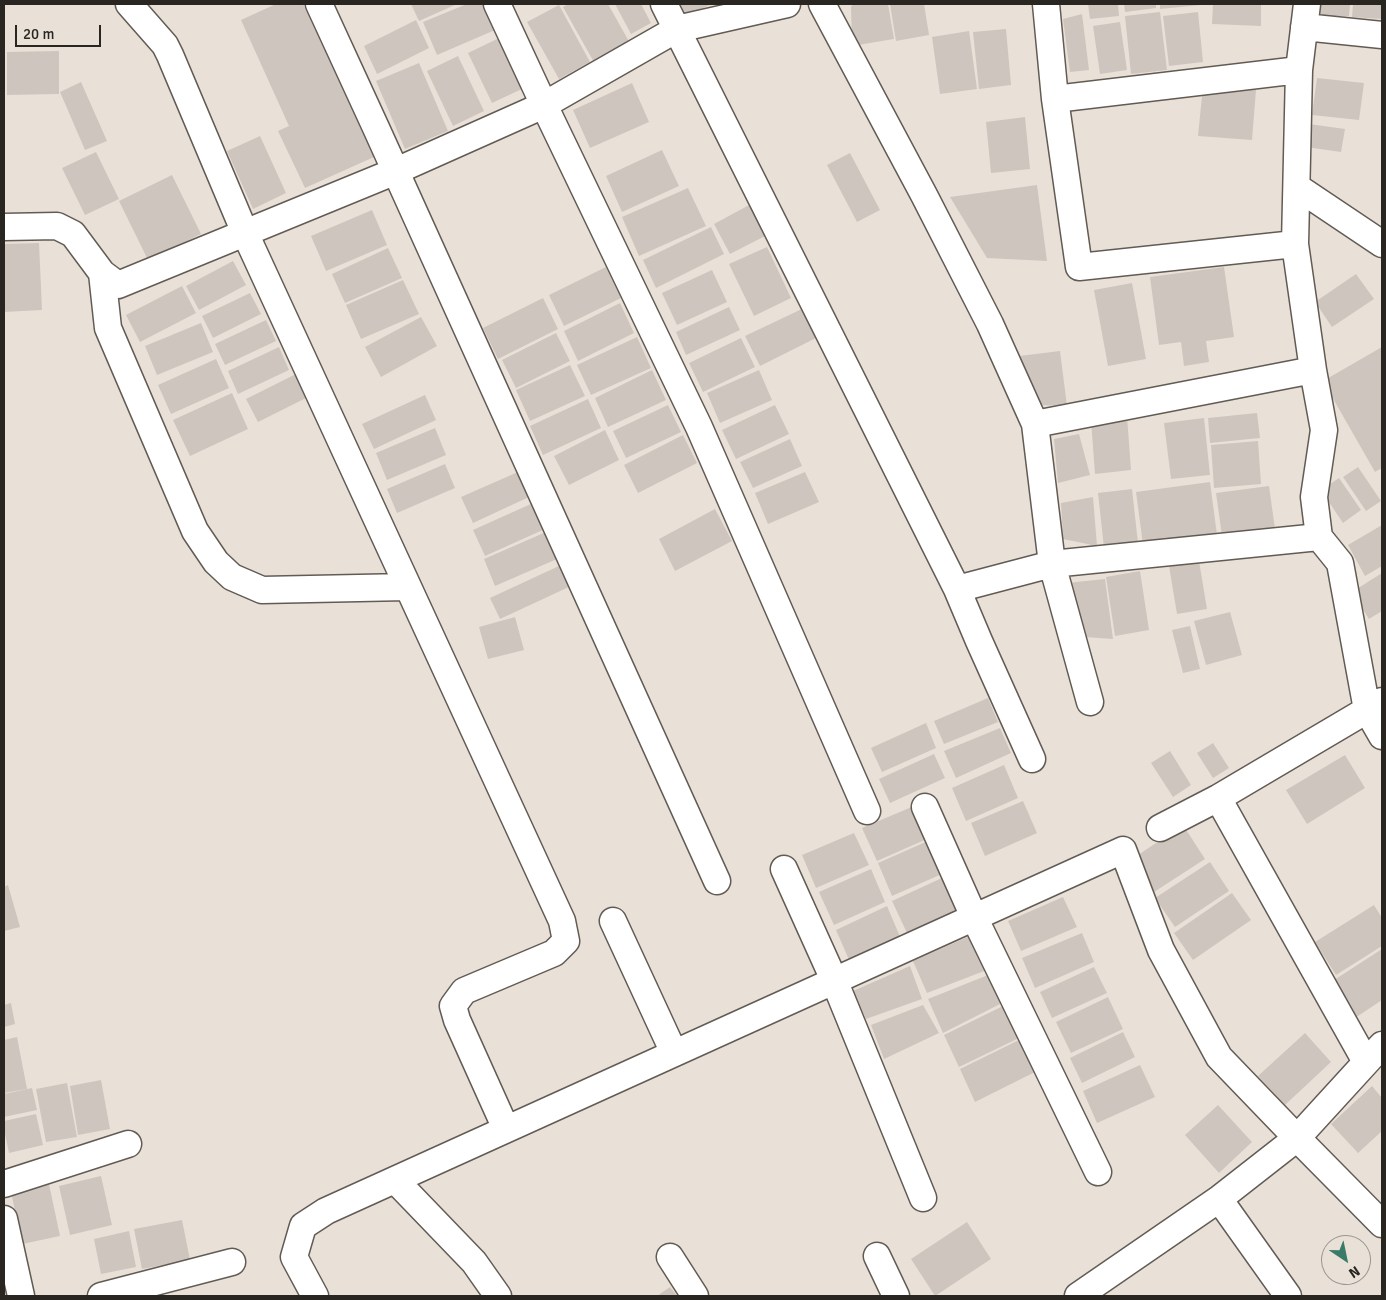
<!DOCTYPE html>
<style>
body{margin:0}
#map{position:relative;width:1386px;height:1300px;overflow:hidden;background:#e9e1d8;font-family:Signika,sans-serif}
canvas{display:block}
.frame{position:absolute;inset:0;border:5px solid #292622;pointer-events:none}
.north{position:absolute;left:1321px;top:1235px;width:50px;height:50px;box-sizing:border-box;background:#e9e1d8;border:1px solid #9c968f;border-radius:50%;rotate:146deg;font-size:14px;font-weight:700;line-height:20px;text-align:center;color:#292622}
.north::after{content:'';display:block;margin:auto;width:18px;height:22px;background:#3a7a68;clip-path:polygon(50% 0,100% 100%,50% 72%,0 100%)}
.scale{position:absolute;left:15px;top:25px;width:86px;height:22px;box-sizing:border-box;border:2px solid #292622;border-top:0;padding-left:6px;font-size:15px;line-height:18px;white-space:nowrap;color:#292622;-webkit-text-stroke:4px #e9e1d8;paint-order:stroke}
</style>
<div id="map">
<canvas width="1386" height="1300"></canvas>
<div class="frame"></div>
<div class="north">N</div>
<div class="scale">20 m</div>
</div>
<script>
const c = document.querySelector('canvas').getContext('2d');
c.lineJoin = 'round';
function paint(path, color) {
  c.fillStyle = color;
  c.fill(path, 'evenodd');
}
function strokePath(path, color, width, dash) {
  c.strokeStyle = color;
  c.lineWidth = width;
  c.lineCap = dash ? 'butt' : 'round';
  c.setLineDash(dash || []);
  c.stroke(path);
}
const building = new Path2D(`
 M 276,4 L 303,4 L 374,157 L 305,188 L 278,131 L 289,126 L 241,20 Z
 M 411,4 L 457,4 L 419,21 Z
 M 467,4 L 484,4 L 495,30 L 437,55 L 423,22 Z
 M 568,4 L 608,4 L 631,45 L 595,64 L 563,7 Z
 M 615,4 L 641,4 L 651,23 L 631,34 Z
 M 680,4 L 712,4 L 685,16 Z
 M 855,4 L 888,4 L 894,39 L 852,46 L 851,6 Z
 M 890,4 L 924,4 L 929,35 L 896,41 Z
 M 1088,4 L 1118,4 L 1119,16 L 1090,19 Z
 M 1124,4 L 1156,4 L 1156,8 L 1125,12 Z
 M 1160,4 L 1200,4 L 1201,5 L 1160,9 Z
 M 1213,4 L 1261,4 L 1261,26 L 1212,24 Z
 M 1317,4 L 1350,4 L 1349,16 L 1316,16 Z
 M 1353,4 L 1382,4 L 1382,19 L 1352,17 Z
 M 559,5 L 590,62 L 559,79 L 527,22 Z
 M 1160,12 L 1167,70 L 1131,74 L 1125,16 Z
 M 1198,12 L 1203,62 L 1169,66 L 1163,16 Z
 M 1082,14 L 1089,70 L 1070,72 L 1063,19 Z
 M 416,20 L 429,48 L 377,74 L 364,46 Z
 M 1120,22 L 1127,70 L 1100,74 L 1093,26 Z
 M 1006,29 L 1011,85 L 979,89 L 973,32 Z
 M 969,31 L 977,89 L 940,94 L 932,37 Z
 M 499,38 L 524,88 L 492,103 L 468,53 Z
 M 59,51 L 59,94 L 7,95 L 7,52 Z
 M 458,56 L 484,111 L 453,126 L 427,71 Z
 M 419,63 L 448,131 L 405,149 L 376,81 Z
 M 1317,78 L 1364,83 L 1359,120 L 1312,115 Z
 M 81,82 L 107,141 L 85,150 L 60,92 Z
 M 632,83 L 649,122 L 590,148 L 573,110 Z
 M 1203,86 L 1256,90 L 1252,140 L 1198,136 Z
 M 1025,117 L 1030,169 L 991,173 L 986,122 Z
 M 1309,124 L 1345,129 L 1341,152 L 1306,147 Z
 M 260,136 L 286,193 L 253,209 L 227,151 Z
 M 662,150 L 679,186 L 622,212 L 606,176 Z
 M 96,152 L 119,199 L 85,215 L 62,168 Z
 M 850,153 L 880,210 L 857,222 L 827,165 Z
 M 172,175 L 201,234 L 148,260 L 119,201 Z
 M 1037,185 L 1047,261 L 987,258 L 950,197 Z
 M 688,188 L 706,226 L 639,256 L 622,217 Z
 M 751,204 L 767,235 L 730,254 L 714,224 Z
 M 372,210 L 387,245 L 326,271 L 311,236 Z
 M 711,227 L 724,254 L 656,288 L 643,260 Z
 M 39,243 L 42,310 L 4,312 L 4,244 Z
 M 767,247 L 791,298 L 754,316 L 729,264 Z
 M 388,248 L 402,278 L 345,303 L 332,274 Z
 M 233,261 L 246,285 L 199,310 L 186,286 Z
 M 606,267 L 621,298 L 564,326 L 549,295 Z
 M 1224,267 L 1234,337 L 1206,341 L 1209,362 L 1184,366 L 1181,342 L 1159,345 L 1150,277 Z
 M 712,270 L 727,302 L 677,325 L 662,293 Z
 M 1356,274 L 1374,299 L 1332,327 L 1315,302 Z
 M 403,280 L 419,314 L 361,339 L 346,305 Z
 M 1132,283 L 1146,359 L 1108,366 L 1094,290 Z
 M 182,286 L 196,313 L 140,342 L 126,315 Z
 M 250,293 L 261,314 L 213,338 L 202,316 Z
 M 543,298 L 558,329 L 498,359 L 483,328 Z
 M 620,303 L 634,333 L 578,361 L 564,331 Z
 M 729,307 L 740,330 L 686,355 L 676,332 Z
 M 804,308 L 818,337 L 760,366 L 745,336 Z
 M 421,317 L 437,346 L 381,377 L 365,347 Z
 M 266,320 L 276,341 L 225,365 L 215,344 Z
 M 201,323 L 213,352 L 157,375 L 145,346 Z
 M 556,333 L 570,361 L 516,388 L 502,360 Z
 M 637,337 L 651,368 L 591,395 L 577,365 Z
 M 741,338 L 755,367 L 703,392 L 689,363 Z
 M 279,347 L 289,370 L 238,394 L 228,371 Z
 M 1382,347 L 1382,468 L 1375,472 L 1323,381 Z
 M 1060,351 L 1067,406 L 1037,405 L 1019,356 Z
 M 216,359 L 229,388 L 171,414 L 158,385 Z
 M 570,365 L 585,396 L 530,421 L 516,390 Z
 M 652,370 L 666,400 L 608,427 L 595,398 Z
 M 759,370 L 772,400 L 720,423 L 707,393 Z
 M 296,374 L 308,397 L 258,422 L 246,399 Z
 M 232,393 L 248,429 L 190,456 L 173,420 Z
 M 425,395 L 436,420 L 374,449 L 362,424 Z
 M 588,399 L 601,428 L 543,455 L 530,426 Z
 M 668,405 L 681,432 L 626,458 L 613,431 Z
 M 775,405 L 789,434 L 736,459 L 722,430 Z
 M 1257,413 L 1260,438 L 1210,443 L 1208,418 Z
 M 1127,416 L 1131,470 L 1095,474 L 1091,420 Z
 M 1204,418 L 1210,475 L 1171,479 L 1164,423 Z
 M 435,428 L 446,455 L 387,480 L 376,453 Z
 M 605,430 L 619,460 L 569,485 L 554,456 Z
 M 1079,434 L 1090,475 L 1058,483 L 1054,439 Z
 M 683,435 L 697,463 L 638,493 L 624,465 Z
 M 790,439 L 802,466 L 753,488 L 740,462 Z
 M 1258,441 L 1261,484 L 1214,488 L 1211,445 Z
 M 445,464 L 455,488 L 397,513 L 387,489 Z
 M 1358,467 L 1381,501 L 1366,511 L 1343,477 Z
 M 518,472 L 529,497 L 473,523 L 461,497 Z
 M 805,472 L 819,502 L 768,524 L 755,493 Z
 M 1339,478 L 1361,510 L 1343,523 L 1321,490 Z
 M 1210,482 L 1217,535 L 1143,545 L 1136,492 Z
 M 1269,486 L 1275,529 L 1222,536 L 1216,493 Z
 M 1132,489 L 1138,543 L 1104,548 L 1098,493 Z
 M 1093,497 L 1097,546 L 1063,539 L 1061,503 Z
 M 533,503 L 545,529 L 485,556 L 473,530 Z
 M 715,509 L 732,541 L 675,571 L 659,539 Z
 M 1382,525 L 1382,566 L 1365,576 L 1348,545 Z
 M 546,532 L 557,559 L 495,586 L 484,559 Z
 M 1199,561 L 1207,609 L 1177,614 L 1169,566 Z
 M 561,565 L 571,586 L 500,619 L 490,598 Z
 M 1140,571 L 1149,630 L 1115,636 L 1106,577 Z
 M 1382,573 L 1382,611 L 1369,619 L 1352,592 Z
 M 1105,579 L 1113,639 L 1085,637 L 1067,583 Z
 M 1230,612 L 1242,655 L 1206,665 L 1194,621 Z
 M 515,617 L 524,650 L 488,659 L 479,627 Z
 M 1190,626 L 1200,669 L 1183,673 L 1172,630 Z
 M 988,698 L 998,722 L 944,744 L 934,721 Z
 M 926,723 L 936,748 L 882,772 L 871,748 Z
 M 1000,728 L 1011,753 L 956,778 L 944,751 Z
 M 1213,743 L 1229,768 L 1213,778 L 1197,753 Z
 M 1170,751 L 1191,785 L 1173,797 L 1151,763 Z
 M 934,754 L 945,778 L 890,803 L 879,779 Z
 M 1345,755 L 1365,788 L 1307,824 L 1286,790 Z
 M 1004,765 L 1018,798 L 966,821 L 952,788 Z
 M 1023,801 L 1037,833 L 985,856 L 971,823 Z
 M 914,806 L 929,838 L 877,861 L 862,828 Z
 M 1183,825 L 1205,859 L 1154,892 L 1132,859 Z
 M 854,833 L 869,865 L 816,888 L 802,855 Z
 M 930,840 L 944,873 L 892,896 L 878,863 Z
 M 1210,862 L 1229,891 L 1175,927 L 1155,898 Z
 M 871,869 L 885,902 L 834,925 L 819,892 Z
 M 944,877 L 958,910 L 907,933 L 892,901 Z
 M 8,885 L 20,927 L 4,931 L 4,887 Z
 M 1232,893 L 1251,920 L 1193,960 L 1174,933 Z
 M 1063,897 L 1077,927 L 1021,951 L 1008,921 Z
 M 1374,905 L 1382,918 L 1382,946 L 1336,975 L 1315,942 Z
 M 887,906 L 901,939 L 850,962 L 836,930 Z
 M 1082,933 L 1094,962 L 1035,988 L 1022,958 Z
 M 972,935 L 992,968 L 927,993 L 913,961 Z
 M 1382,949 L 1382,1000 L 1355,1018 L 1331,982 Z
 M 910,966 L 922,999 L 866,1019 L 853,991 Z
 M 1094,967 L 1107,993 L 1052,1018 L 1040,992 Z
 M 993,973 L 1004,1002 L 943,1033 L 928,999 Z
 M 1108,997 L 1123,1029 L 1071,1053 L 1056,1022 Z
 M 11,1003 L 15,1024 L 4,1027 L 4,1005 Z
 M 923,1005 L 939,1033 L 884,1059 L 871,1025 Z
 M 1005,1005 L 1019,1038 L 959,1067 L 944,1035 Z
 M 1123,1032 L 1135,1057 L 1082,1083 L 1070,1058 Z
 M 1305,1033 L 1331,1062 L 1285,1105 L 1258,1076 Z
 M 17,1037 L 27,1089 L 4,1093 L 4,1040 Z
 M 1019,1040 L 1035,1072 L 975,1102 L 960,1069 Z
 M 1140,1065 L 1155,1097 L 1097,1123 L 1083,1091 Z
 M 101,1080 L 110,1129 L 78,1135 L 70,1086 Z
 M 67,1083 L 77,1137 L 46,1142 L 36,1089 Z
 M 1372,1086 L 1382,1098 L 1382,1131 L 1358,1153 L 1331,1124 Z
 M 32,1088 L 37,1110 L 4,1117 L 4,1094 Z
 M 1218,1105 L 1252,1142 L 1219,1173 L 1185,1135 Z
 M 36,1114 L 43,1145 L 9,1153 L 4,1129 L 4,1121 Z
 M 101,1176 L 112,1225 L 70,1235 L 59,1186 Z
 M 49,1184 L 60,1236 L 22,1244 L 11,1192 Z
 M 182,1220 L 190,1260 L 142,1269 L 134,1229 Z
 M 967,1222 L 991,1259 L 935,1296 L 911,1259 Z
 M 129,1231 L 136,1267 L 101,1274 L 94,1239 Z
 M 670,1287 L 677,1296 L 657,1296 Z`);
const minor = new Path2D(`
 M 129,4 L 165,45 L 170,55 L 245,233 L 562,921 L 566,941 L 554,953 L 464,991 L 453,1006 L 457,1020 L 506,1129
 M 319,4 C 454,295 582,589 717,881
 M 497,4 L 544,105 L 699,427 L 867,811
 M 664,4 L 957,589 L 979,641 L 1032,759
 M 822,4 L 924,195 L 990,324 L 1035,424 L 1052,564 L 1090,702
 M 1046,4 L 1055,99 L 1079,267 L 1295,244
 M 1307,4 L 1299,70 L 1295,244 L 1313,370 L 1324,430 L 1314,497 L 1319,537 L 1340,563 L 1367,710 L 1382,701
 M 1304,27 L 1382,35
 M 1055,99 L 1299,70
 M 1297,187 L 1382,244
 M 4,227 L 57,226 L 73,234 L 102,273 L 118,285 L 396,171 L 544,105 L 677,29 L 787,4
 M 102,273 L 108,328 L 195,531 L 216,562 L 232,577 L 262,590 L 407,587
 M 1035,424 L 1313,370
 M 957,589 L 1052,564 L 1319,537
 M 1218,798 L 1366,1062
 M 925,807 L 974,917 L 1098,1172
 M 1160,828 L 1218,798 L 1367,710 L 1382,736
 M 784,869 L 834,980 L 923,1198
 M 613,921 L 674,1053
 M 395,1180 L 474,1262 L 498,1296
 M 4,1184 L 128,1144
 M 1219,1199 L 1288,1296
 M 4,1219 L 21,1296
 M 877,1256 L 896,1296
 M 670,1257 L 695,1296
 M 101,1296 L 232,1262
 M 315,1296 L 294,1257 L 303,1226 L 326,1211 L 1123,850 L 1161,950 L 1219,1057 L 1297,1138 L 1382,1045
 M 1078,1296 L 1219,1199 L 1297,1138 L 1382,1224`);
paint(building, '#cec6be');
strokePath(minor, '#625b54', 29);
strokePath(minor, '#fff', 26);
</script>
